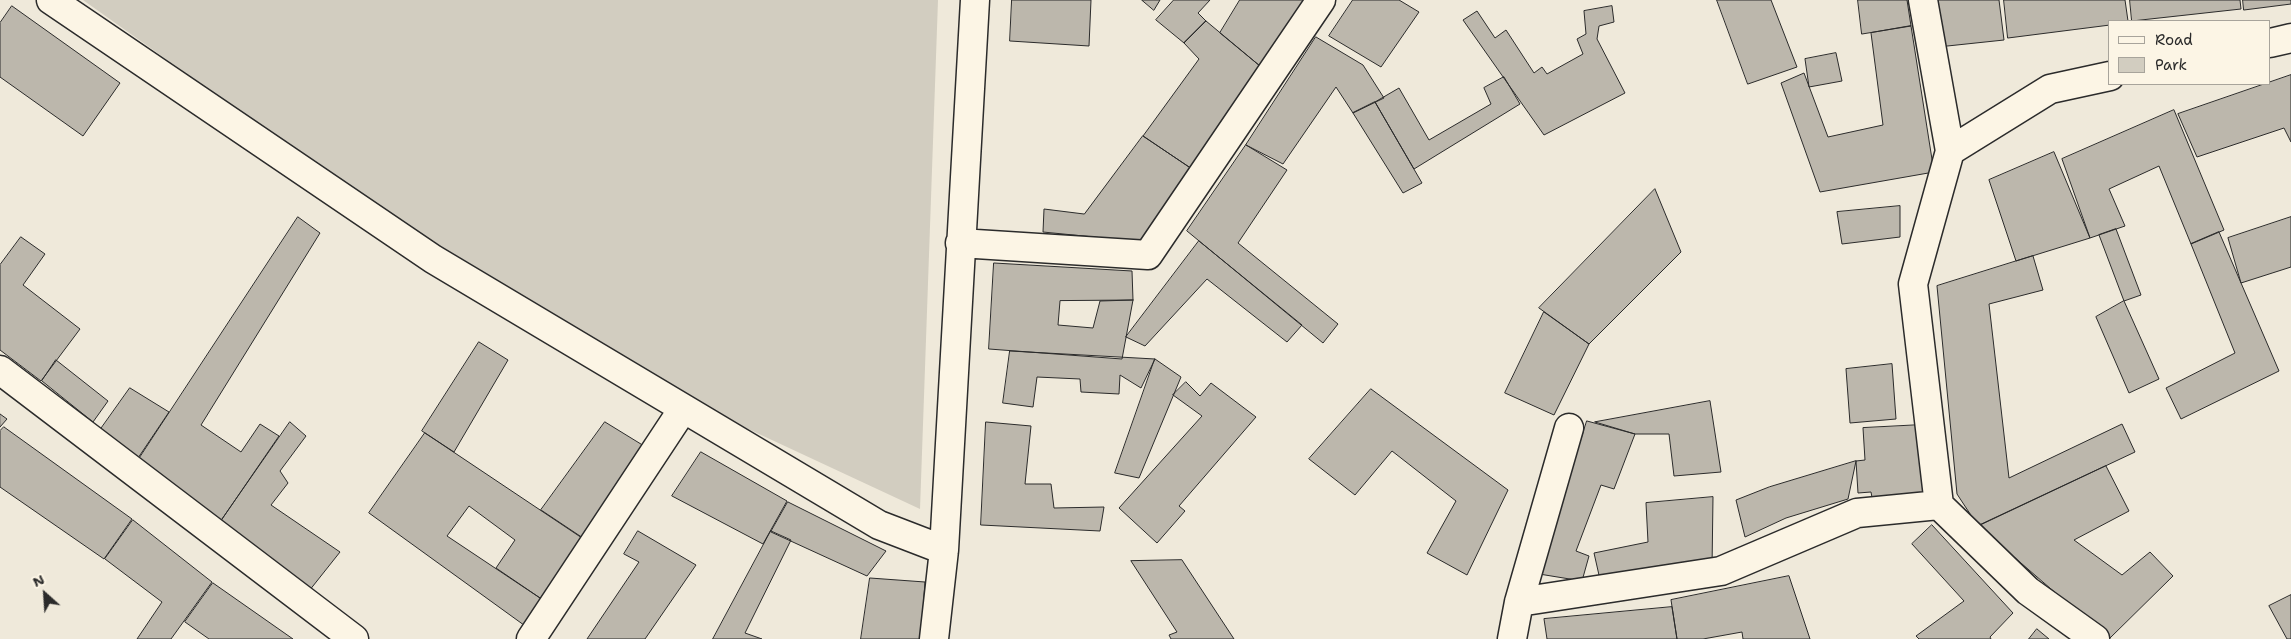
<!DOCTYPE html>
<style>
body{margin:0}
#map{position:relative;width:2291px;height:639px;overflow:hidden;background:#efe9da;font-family:"Shantell Sans",sans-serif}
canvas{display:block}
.legend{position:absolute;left:2108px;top:20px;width:162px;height:65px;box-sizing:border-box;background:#fcf5e5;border:1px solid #a8a49b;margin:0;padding:6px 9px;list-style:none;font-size:15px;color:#2b2b2b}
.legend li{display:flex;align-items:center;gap:10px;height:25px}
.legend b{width:25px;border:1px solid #a8a49b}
.north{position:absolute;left:20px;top:569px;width:50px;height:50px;-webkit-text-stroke:4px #fcf5e5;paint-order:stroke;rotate:334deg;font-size:14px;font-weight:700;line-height:20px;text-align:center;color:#2b2b2b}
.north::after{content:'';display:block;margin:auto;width:18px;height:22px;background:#2b2b2b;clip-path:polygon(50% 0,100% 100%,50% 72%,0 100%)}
</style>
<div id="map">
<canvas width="2291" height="639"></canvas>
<ul class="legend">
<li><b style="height:6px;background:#fcf5e5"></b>Road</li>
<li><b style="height:14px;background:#d2cdc0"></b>Park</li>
</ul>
<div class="north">N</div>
</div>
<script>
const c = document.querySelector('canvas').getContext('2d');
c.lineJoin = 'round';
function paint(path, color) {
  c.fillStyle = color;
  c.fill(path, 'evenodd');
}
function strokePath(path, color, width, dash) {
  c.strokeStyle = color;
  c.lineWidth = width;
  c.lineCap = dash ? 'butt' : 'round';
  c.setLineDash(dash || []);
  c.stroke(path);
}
const green = new Path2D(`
 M 83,0 L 938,0 L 920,509 L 568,345 Z`);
const building = new Path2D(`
 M 1012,0 L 1091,0 L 1089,46 L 1010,41 Z
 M 1142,0 L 1160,0 L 1154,10 Z
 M 1174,0 L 1210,0 L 1198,13 L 1206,21 L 1184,43 L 1156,20 Z
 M 1240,0 L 1309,0 L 1266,71 L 1220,33 Z
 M 1353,0 L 1399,0 L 1419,12 L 1381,67 L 1329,36 Z
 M 1717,0 L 1771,0 L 1797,67 L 1748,84 Z
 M 1858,0 L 1907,0 L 1911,26 L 1862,34 Z
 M 1931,0 L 1999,0 L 2004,40 L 1938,47 Z
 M 2004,0 L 2125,0 L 2128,21 L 2110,21 L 2110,25 L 2008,38 Z
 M 2130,0 L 2240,0 L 2241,9 L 2132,21 Z
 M 2243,0 L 2291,0 L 2291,4 L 2244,10 Z
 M 12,6 L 120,83 L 83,136 L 0,77 L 0,23 Z
 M 1612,6 L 1614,22 L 1599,26 L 1597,39 L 1625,93 L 1544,135 L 1463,20 L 1477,11 L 1495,38 L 1506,30 L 1534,73 L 1542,67 L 1547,74 L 1583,54 L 1577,39 L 1586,34 L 1584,11 Z
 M 1206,21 L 1266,71 L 1195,171 L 1143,136 L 1199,59 L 1184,43 Z
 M 1911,26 L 1934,172 L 1820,192 L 1781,83 L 1804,73 L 1828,137 L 1883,125 L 1871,33 Z
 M 1316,37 L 1363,65 L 1384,98 L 1353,113 L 1336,87 L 1283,164 L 1246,145 Z
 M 1836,53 L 1842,81 L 1809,87 L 1805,59 Z
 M 2291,75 L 2291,142 L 2284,128 L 2197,157 L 2178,114 Z
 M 1504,77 L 1520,104 L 1414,169 L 1375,102 L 1399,88 L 1429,140 L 1491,104 L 1484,88 Z
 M 1375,102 L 1422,183 L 1403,193 L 1353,113 Z
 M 2174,110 L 2224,230 L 2191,244 L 2159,166 L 2109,189 L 2125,226 L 2090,238 L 2062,159 Z
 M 1143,136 L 1195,171 L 1144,242 L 1043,232 L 1044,209 L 1084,214 Z
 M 1246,145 L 1287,170 L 1238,243 L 1338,324 L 1323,343 L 1187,231 Z
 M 2054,152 L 2090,238 L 2016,261 L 1989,180 Z
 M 1655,189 L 1681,252 L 1589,344 L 1539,308 Z
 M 1900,206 L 1900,237 L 1842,244 L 1837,212 Z
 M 298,217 L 320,233 L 201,425 L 241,452 L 260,424 L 279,436 L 218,525 L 137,462 Z
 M 2291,217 L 2291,267 L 2241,283 L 2228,238 Z
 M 2116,229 L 2141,295 L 2124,301 L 2099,235 Z
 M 2219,232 L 2279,371 L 2181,419 L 2166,388 L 2235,353 L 2191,244 Z
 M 21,237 L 45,254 L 23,285 L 80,329 L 41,381 L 0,350 L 0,265 Z
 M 1199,241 L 1302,325 L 1287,342 L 1207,279 L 1145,346 L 1126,337 Z
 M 2033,256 L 2043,290 L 1989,304 L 2009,478 L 2122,424 L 2135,452 L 1978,526 L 1957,494 L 1937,286 Z
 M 994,263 L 1132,271 L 1133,300 L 1122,359 L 989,349 ZM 1133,300 L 1100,301 L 1093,328 L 1058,325 L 1060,301 Z
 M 2124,301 L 2159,379 L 2129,393 L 2096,317 Z
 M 1544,312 L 1589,344 L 1554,415 L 1505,393 Z
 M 479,342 L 508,360 L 454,452 L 422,431 Z
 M 1010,351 L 1155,359 L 1141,388 L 1120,375 L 1119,394 L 1081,392 L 1080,379 L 1037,377 L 1033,407 L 1003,403 Z
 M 1155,359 L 1181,377 L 1139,478 L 1115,473 Z
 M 56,360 L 108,401 L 93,422 L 42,381 Z
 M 1892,364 L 1896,419 L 1850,423 L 1846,369 Z
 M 1186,382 L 1200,396 L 1211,383 L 1256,417 L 1179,506 L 1185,511 L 1157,543 L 1119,508 L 1202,416 L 1173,395 Z
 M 130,388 L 169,412 L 136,461 L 98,433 Z
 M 1371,389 L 1508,490 L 1467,575 L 1427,553 L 1456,501 L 1392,451 L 1355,495 L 1309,459 Z
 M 1710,401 L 1721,472 L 1674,476 L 1669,434 L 1635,434 L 1595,422 Z
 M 0,414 L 7,419 L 0,427 Z
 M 1587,421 L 1635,434 L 1614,489 L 1601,485 L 1576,551 L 1589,556 L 1582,581 L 1539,574 Z
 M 290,422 L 306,436 L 280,471 L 288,483 L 271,505 L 340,552 L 309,591 L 219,524 Z
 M 605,422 L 649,449 L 586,540 L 541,510 Z
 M 986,422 L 1031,426 L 1025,484 L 1051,484 L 1054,508 L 1104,507 L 1100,531 L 981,525 Z
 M 1921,425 L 1924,496 L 1873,503 L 1871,492 L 1858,493 L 1856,461 L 1865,460 L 1863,428 Z
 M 4,427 L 132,519 L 104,559 L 0,487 L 0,431 Z
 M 425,433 L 585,540 L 546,602 L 496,568 L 515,540 L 469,506 L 447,536 L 546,602 L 528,628 L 369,513 Z
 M 701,452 L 787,501 L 763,544 L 672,496 Z
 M 1856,461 L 1848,499 L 1786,518 L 1745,537 L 1736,500 L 1769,487 Z
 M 2106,466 L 2129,511 L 2074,540 L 2122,575 L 2150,552 L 2173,576 L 2109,639 L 1978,526 Z
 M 1713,497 L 1712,569 L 1601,584 L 1594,553 L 1648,542 L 1646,503 Z
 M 788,502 L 886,551 L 867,576 L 771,532 Z
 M 133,520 L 212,582 L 171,639 L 137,639 L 162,602 L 105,559 Z
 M 1932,525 L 2013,613 L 1990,637 L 1991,639 L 1919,639 L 1916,636 L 1964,601 L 1912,544 Z
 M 638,531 L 696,565 L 645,639 L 587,639 L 639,562 L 624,554 Z
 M 771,531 L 791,540 L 745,633 L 762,639 L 713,639 Z
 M 1182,560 L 1234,639 L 1171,639 L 1169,635 L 1177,632 L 1131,561 Z
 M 1789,576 L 1810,639 L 1743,639 L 1742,632 L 1703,639 L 1677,639 L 1671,600 Z
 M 870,578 L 925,582 L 921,639 L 861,639 Z
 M 213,583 L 293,639 L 209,639 L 185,622 Z
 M 2291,595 L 2291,639 L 2287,639 L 2269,606 Z
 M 1672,607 L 1677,639 L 1547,639 L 1544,619 Z
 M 2037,629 L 2049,639 L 2029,639 Z`);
const minor = new Path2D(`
 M 51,0 L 433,259 L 879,525 L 944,550
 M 1923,0 L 1950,151
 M 2270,43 L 2291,38
 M 960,243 L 1148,255 L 1321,0
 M 0,370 L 354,639
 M 1519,602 L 1721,571 L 1857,513 L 1939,505
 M 531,639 L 683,409
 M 934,639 L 944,550 L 975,0
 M 1512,639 L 1519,602 L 1569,428
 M 2095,639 L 2028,591 L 1939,505 L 1913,284 L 1950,151 L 2050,89 L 2110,76`);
paint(green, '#d2cdc0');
paint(building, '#bcb7ac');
strokePath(building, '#2b2b2b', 1);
strokePath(minor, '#2b2b2b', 31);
strokePath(minor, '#fcf5e5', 28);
</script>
